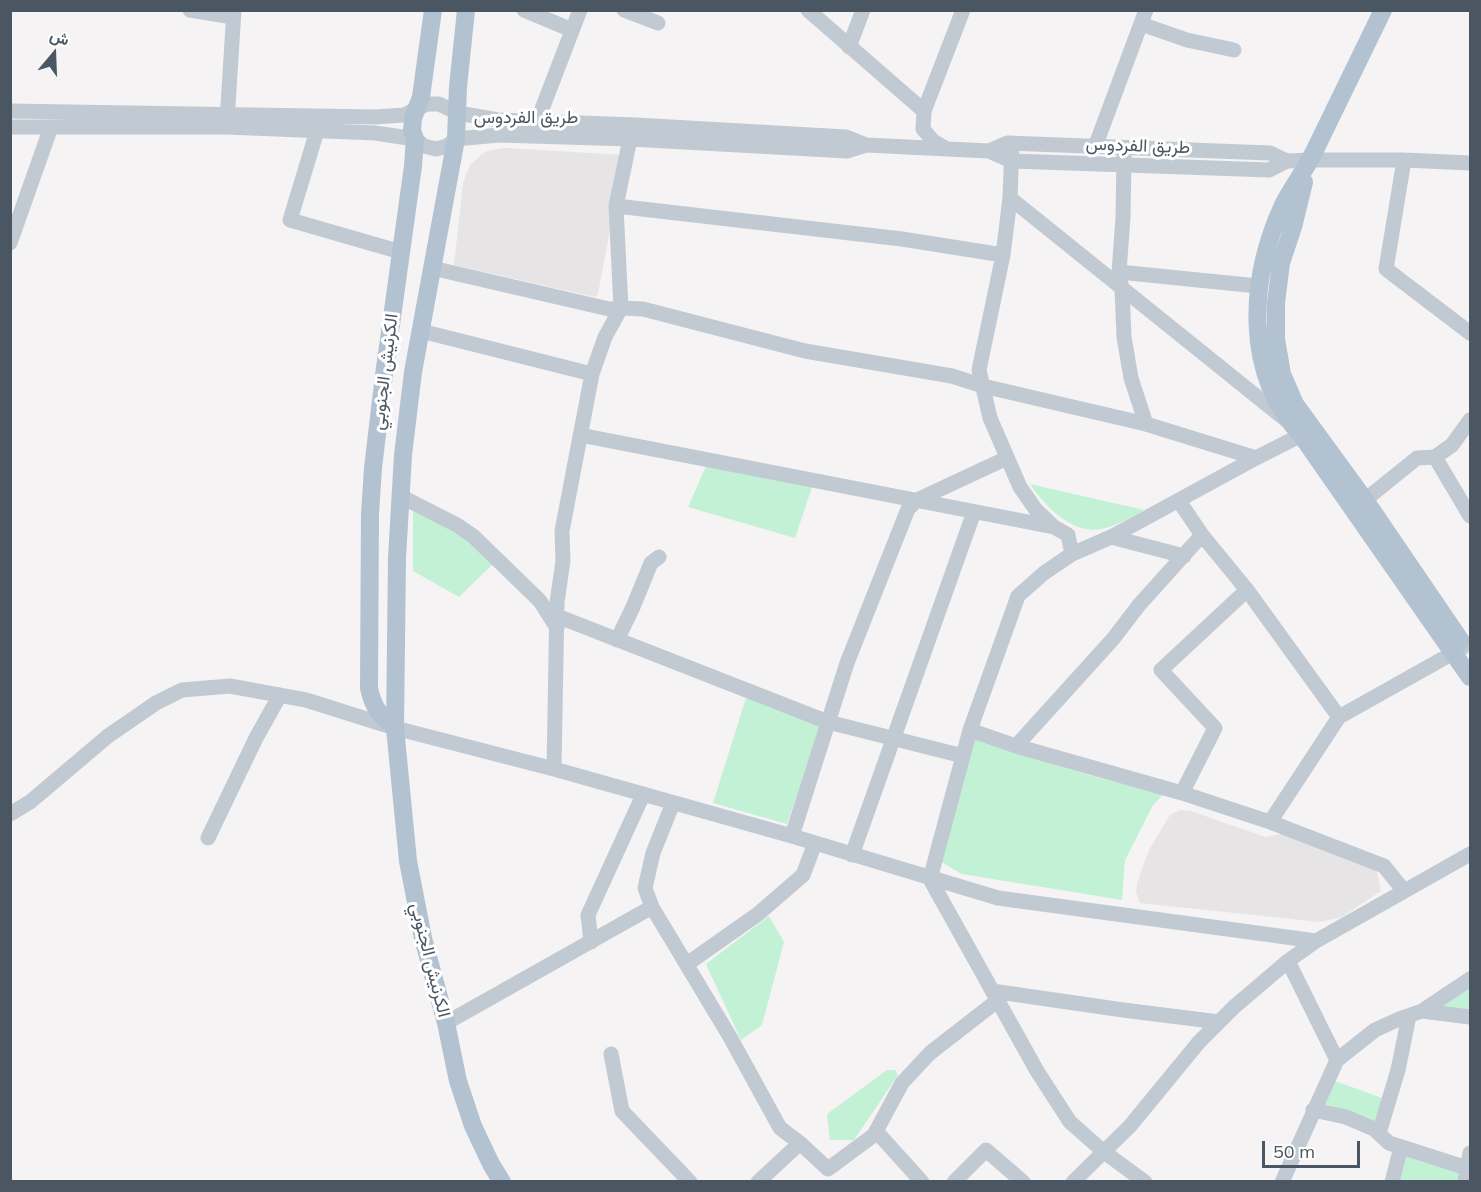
<!DOCTYPE html>
<meta charset="utf-8">
<style>
body{margin:0}
#map{position:relative;width:1481px;height:1192px;overflow:hidden;background:#f5f3f3;font-family:Mulish,Vazirmatn,sans-serif}
canvas{display:block}
.frame{position:absolute;inset:0;border:12px solid #4a5661;pointer-events:none}
.north{position:absolute;left:24px;top:24px;width:60px;height:60px;-webkit-text-stroke:4px #fff;paint-order:stroke;rotate:19deg;font-size:16px;font-weight:700;line-height:24px;text-align:center;color:#4a5661}
.north::after{content:'';display:block;margin:auto;width:21px;height:27px;background:#4a5661;clip-path:polygon(50% 0,100% 100%,50% 72%,0 100%)}
.scale{position:absolute;left:1262px;top:1141px;width:98px;height:27px;box-sizing:border-box;border:3px solid #4a5661;border-top:0;padding-left:8px;font-size:18px;line-height:21px;white-space:nowrap;color:#4a5661;-webkit-text-stroke:4px #fff;paint-order:stroke}
</style>
<div id="map">
<canvas width="1481" height="1192"></canvas>
<div class="frame"></div>
<div class="north">ش</div>
<div class="scale">50 m</div>
</div>
<script>
const c = document.querySelector('canvas').getContext('2d');
c.lineJoin = 'round';
function paint(path, color) {
  c.fillStyle = color;
  c.fill(path, 'evenodd');
}
function strokePath(path, color, width, dash) {
  c.strokeStyle = color;
  c.lineWidth = width;
  c.lineCap = dash ? 'butt' : 'round';
  c.setLineDash(dash || []);
  c.stroke(path);
}
function label(font, color, halo, rows, align = 'center') {
  c.font = font + ' Mulish,Vazirmatn,sans-serif';
  c.lineWidth = 6;
  c.setLineDash([]);
  c.textBaseline = 'middle';
  c.strokeStyle = halo;
  c.fillStyle = color;
  for (const [text, x, y, turn = 0] of rows) {
    c.save();
    c.translate(x, y);
    c.rotate((+turn || 0) * Math.PI / 180);
    c.textAlign = isNaN(turn) ? turn : align;
    if (halo) c.strokeText(text, 0, 0);
    c.fillText(text, 0, 0);
    c.restore();
  }
}
const education = new Path2D(`
 M 506,148 L 624,155 L 598,294 L 595,297 L 454,265 L 463,183 L 470,165 L 482,154 L 490,150 Z
 M 1180,810 L 1191,811 L 1265,837 L 1281,834 L 1376,868 L 1381,891 L 1342,917 L 1320,922 L 1140,903 L 1136,892 L 1137,883 L 1149,850 L 1170,815 Z`);
const green = new Path2D(`
 M 707,464 L 813,484 L 795,538 L 688,507 Z
 M 1030,484 L 1144,510 C 1130,518 1116,526 1101,529 C 1072,535 1044,505 1030,484 Z
 M 413,505 L 457,526 L 495,562 L 459,597 L 413,571 Z
 M 746,698 L 822,725 L 787,824 L 713,803 Z
 M 972,735 C 1035,759 1098,781 1165,793 L 1153,805 L 1125,860 L 1122,900 L 962,874 L 941,862 Z
 M 769,916 L 784,942 L 762,1025 L 741,1040 L 706,964 Z
 M 1470,986 L 1470,1012 L 1438,1007 Z
 M 887,1070 L 895,1070 L 898,1075 L 854,1140 L 830,1140 L 827,1114 Z
 M 1335,1081 L 1382,1098 L 1374,1125 L 1321,1104 Z
 M 1406,1155 L 1461,1172 L 1460,1181 L 1398,1182 Z`);
const minor = new Path2D(`
 M 190,10 L 233,17
 M 524,10 L 572,30
 M 624,10 L 658,23
 M 808,10 L 924,111
 M 1141,24 L 1187,40 L 1234,50
 M 849,47 L 863,10
 M 10,111 L 375,117 L 404,115 L 427,104 L 439,104 L 458,113 L 498,120 L 636,125 L 846,137 L 866,145 L 989,151 L 1012,161 L 1269,170 L 1287,161 L 1310,160 L 1404,160 L 1470,163
 M 227,121 L 234,10
 M 542,121 L 542,109 L 580,10
 M 10,127 L 227,127 L 375,133 L 415,139 L 424,146 L 436,149 L 447,146 L 456,139 L 499,135 L 630,139 L 847,151 L 866,145
 M 317,131 L 290,220 L 401,252
 M 1012,143 L 1010,198 L 1003,255 L 979,370 L 990,418 L 1020,487 L 1036,510 L 1054,527 L 1068,535 L 1072,554
 M 1095,147 L 1146,10
 M 945,148 L 933,141 L 923,129 L 924,111 L 963,10
 M 989,151 L 1007,143 L 1270,153 L 1287,161
 M 1124,155 L 1123,218 L 1119,272 L 1122,290 L 1124,337 L 1131,378 L 1146,424
 M 1404,160 L 1386,269 L 1470,333
 M 1010,198 L 1286,420
 M 616,206 L 902,239 L 1003,255
 M 10,243 L 51,127
 M 432,268 L 609,309 L 621,308 L 616,206 L 630,139 L 633,130
 M 1119,272 L 1258,286
 M 421,331 L 592,374
 M 580,435 L 1054,527
 M 1435,457 L 1470,516
 M 400,496 L 457,525 L 473,536 L 540,601 L 557,628
 M 1365,500 L 1417,458 L 1435,457 L 1452,445 L 1470,420
 M 1179,501 L 1202,535 L 1247,590 L 1339,717
 M 1111,537 L 1184,556
 M 557,616 L 828,722 L 963,756
 M 617,640 L 633,607 L 651,563 L 659,557
 M 970,730 L 1016,746 L 1182,793 L 1270,822 L 1384,866 L 1404,891
 M 1016,746 L 1113,639 L 1139,605 L 1202,535
 M 554,769 L 557,602 L 563,561 L 562,531 L 592,374 L 605,337 L 621,308 L 643,309 L 805,351 L 952,376 L 983,386 L 1146,424 L 1256,458
 M 1182,793 L 1215,728 L 1161,670 L 1247,590
 M 10,814 L 30,802 L 108,736 L 156,703 L 182,690 L 230,686 L 306,700 L 395,728 L 554,769 L 792,836 L 998,898 L 1316,941 L 1470,854
 M 1270,822 L 1339,717 L 1462,648
 M 792,836 L 847,663 L 908,509 L 917,500 L 1007,458
 M 208,838 L 256,738 L 280,695
 M 852,855 L 974,512
 M 652,907 L 645,888 L 653,853 L 673,803
 M 591,942 L 588,915 L 643,795
 M 1288,961 L 1337,1060
 M 687,964 L 758,914 L 803,875 L 815,843
 M 992,991 L 1123,1010 L 1219,1022
 M 1422,1011 L 1470,1017
 M 446,1023 L 652,907 L 730,1037 L 780,1128 L 800,1143 L 828,1169 L 874,1135 L 902,1083 L 930,1053 L 997,1001
 M 611,1054 L 622,1111 L 690,1182
 M 1313,1110 L 1346,1117 L 1374,1129 L 1389,1143 L 1470,1169
 M 876,1131 L 922,1182
 M 1379,1133 L 1398,1070 L 1409,1016
 M 758,1182 L 800,1143
 M 954,1182 L 986,1150 L 1023,1182
 M 1073,1182 L 1130,1126 L 1199,1042 L 1234,1007 L 1288,961 L 1316,941
 M 1145,1182 L 1104,1152 L 1070,1122 L 1037,1071 L 930,879 L 970,730 L 1018,596 L 1044,573 L 1072,554 L 1111,537 L 1256,458 L 1311,430
 M 1282,1182 L 1337,1060 L 1375,1030 L 1399,1019 L 1422,1011 L 1470,979
 M 1392,1182 L 1401,1147
 M 1465,1182 L 1470,1153`);
const major = new Path2D(`
 M 466,10 L 458,87 L 456,139 L 413,372 L 403,455 L 397,558 L 395,728 L 408,861 L 423,938 L 446,1023 L 458,1081 L 473,1126 L 491,1164 L 502,1182
 M 1383,10 C 1360,58 1336,106 1313,154 C 1304,172 1292,187 1283,205 C 1249,279 1243,374 1302,436 L 1470,677
 M 1304,182 L 1293,227 L 1281,263 L 1276,303 L 1276,339 L 1282,374 L 1295,404 L 1365,500 L 1461,641
 M 395,728 C 380,715 373,708 369,688 L 370,514 L 373,468 L 384,375 L 413,166 L 415,139 L 412,131 L 413,118 L 421,97 L 433,10`);
const streetNames = [
 ["طريق الفردوس",526,118],
 ["طريق الفردوس",1138,146,2],
 ["الكرنيش الجنوبي",385,372,-83],
 ["الكرنيش الجنوبي",430,960,76]
];
paint(education, '#e6e4e5');
paint(green, '#c3f1d5');
strokePath(minor, '#c1cad2', 15);
strokePath(major, '#b3c2d1', 18);
label('18px', '#4a5661', '#fff', streetNames);
</script>
